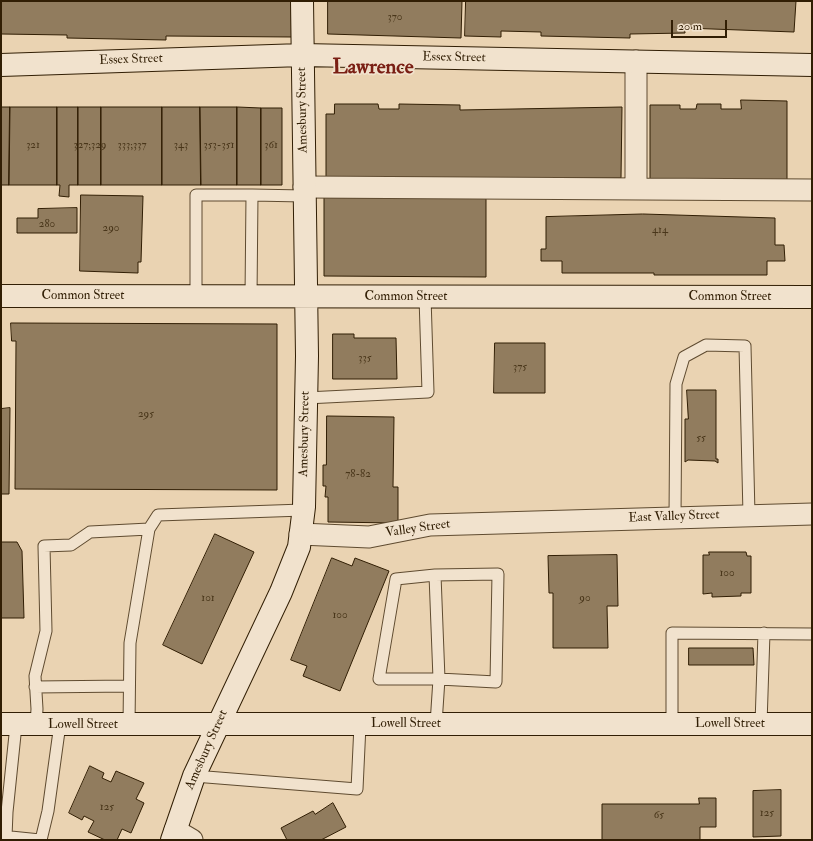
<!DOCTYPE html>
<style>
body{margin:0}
#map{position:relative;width:813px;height:841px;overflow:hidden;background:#ead3b2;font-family:"IM FELL Double Pica",serif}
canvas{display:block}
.frame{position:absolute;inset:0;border:2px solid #311e04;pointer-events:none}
.scale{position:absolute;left:671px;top:20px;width:56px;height:18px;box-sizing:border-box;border:2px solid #311e04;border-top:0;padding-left:5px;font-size:12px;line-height:14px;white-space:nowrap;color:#311e04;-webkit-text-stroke:3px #f1e2cd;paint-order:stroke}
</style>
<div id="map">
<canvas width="813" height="841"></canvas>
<div class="frame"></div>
<div class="scale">20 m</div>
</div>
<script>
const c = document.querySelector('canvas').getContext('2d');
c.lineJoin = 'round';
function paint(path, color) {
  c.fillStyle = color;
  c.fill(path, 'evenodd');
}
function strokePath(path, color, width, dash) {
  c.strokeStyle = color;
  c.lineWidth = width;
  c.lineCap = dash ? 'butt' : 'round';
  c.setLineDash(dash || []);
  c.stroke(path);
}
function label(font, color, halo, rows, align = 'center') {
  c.font = font + ' "IM FELL Double Pica",serif';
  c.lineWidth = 3.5;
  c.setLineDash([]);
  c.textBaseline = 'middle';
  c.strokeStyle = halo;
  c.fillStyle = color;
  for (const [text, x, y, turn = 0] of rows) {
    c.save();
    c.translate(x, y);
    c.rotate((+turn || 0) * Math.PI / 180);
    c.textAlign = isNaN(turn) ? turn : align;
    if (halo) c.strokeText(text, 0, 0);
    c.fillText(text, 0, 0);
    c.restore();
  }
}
const building = new Path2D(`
 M 1,1 L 292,1 L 292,37 L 166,36 L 166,40 L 67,38 L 67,35 L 1,34 Z
 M 328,1 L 462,1 L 461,38 L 328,34 Z
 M 466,1 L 796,1 L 794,32 L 685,28 L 685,33 L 630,34 L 630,38 L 541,36 L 541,32 L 501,31 L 501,37 L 465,36 Z
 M 741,100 L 787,101 L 787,182 L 650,181 L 650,105 L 680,105 L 680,109 L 696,109 L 697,104 L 721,104 L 721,109 L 741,109 Z
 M 335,104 L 378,104 L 379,109 L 399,109 L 399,104 L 460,105 L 460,110 L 622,107 L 621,178 L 326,178 L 326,114 L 334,114 Z
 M 1,107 L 10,107 L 9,185 L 1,185 Z
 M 10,107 L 57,107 L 57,185 L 9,185 Z
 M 57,107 L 78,107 L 78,185 L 69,185 L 69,197 L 59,196 L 60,185 L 57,185 Z
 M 78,107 L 101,107 L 101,185 L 78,185 Z
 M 101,107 L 162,107 L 162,185 L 101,185 Z
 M 162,107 L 200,107 L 201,185 L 162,185 Z
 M 200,107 L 237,107 L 237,185 L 201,185 Z
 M 237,107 L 261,108 L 261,185 L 237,185 Z
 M 261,108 L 282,108 L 282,185 L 261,185 Z
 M 330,193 L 486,194 L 486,277 L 324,276 L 324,198 Z
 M 81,195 L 143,196 L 141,262 L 138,262 L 138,273 L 80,271 Z
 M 77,208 L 77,233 L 17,233 L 17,218 L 38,218 L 38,209 Z
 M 643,214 L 775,218 L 775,245 L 784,245 L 785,261 L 767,261 L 767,275 L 654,275 L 654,273 L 562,273 L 562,261 L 541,261 L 541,249 L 546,249 L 546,217 Z
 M 11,323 L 277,324 L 277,490 L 15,489 L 16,341 L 12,341 Z
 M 333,334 L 354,334 L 354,338 L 396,338 L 397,379 L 333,379 Z
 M 495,343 L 545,343 L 545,393 L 494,393 Z
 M 687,390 L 716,390 L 716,459 L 718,459 L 718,463 L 715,461 L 688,460 L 685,462 L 685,419 L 688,419 Z
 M 10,408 L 9,494 L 1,494 L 1,409 Z
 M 327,416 L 394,417 L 393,487 L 398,487 L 398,523 L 328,522 L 328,497 L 325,497 L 326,486 L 323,486 L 323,465 L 326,465 Z
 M 215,534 L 254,552 L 202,664 L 163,645 Z
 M 1,542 L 17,542 L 22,551 L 24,618 L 1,618 Z
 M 709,552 L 746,552 L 747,556 L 751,556 L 751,593 L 741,593 L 741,596 L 712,597 L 712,593 L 703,594 L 703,555 L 709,555 Z
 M 617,555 L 618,606 L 607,606 L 608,648 L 553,648 L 553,593 L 549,593 L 548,556 Z
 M 332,558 L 352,566 L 355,558 L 389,571 L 340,691 L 303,676 L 307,666 L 291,660 Z
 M 689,648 L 753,648 L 754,665 L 689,665 Z
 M 90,766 L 104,773 L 102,778 L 111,782 L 116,771 L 144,783 L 136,799 L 144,803 L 131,833 L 122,829 L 117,840 L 105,840 L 88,832 L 94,821 L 84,816 L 82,820 L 69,813 Z
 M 781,790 L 781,836 L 753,837 L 753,791 Z
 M 699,798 L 716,798 L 716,827 L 700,827 L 700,840 L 602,840 L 602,804 L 699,804 Z
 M 333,803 L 346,827 L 321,840 L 287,840 L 281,828 L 313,811 L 315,814 Z`);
const lane = new Path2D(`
 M 252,195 L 304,196
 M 196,297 L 196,195 L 252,195 L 251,297
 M 306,398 L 428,392 L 425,297
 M 675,517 L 676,384 L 684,357 L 706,345 L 745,346 L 749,515
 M 149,529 L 158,515 L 303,510
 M 435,575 L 396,579 L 379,679 L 439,679 L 435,575 L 498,574 L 496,682 L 439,679 L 436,724
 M 35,687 L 129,686
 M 672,724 L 672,633 L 812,634
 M 761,724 L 764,633
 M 36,725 L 37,709 L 35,676 L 46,631 L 44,546 L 71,545 L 90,532 L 149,529 L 130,643 L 129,725
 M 194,776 L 357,789 L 360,725
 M 1,836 L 40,840
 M 6,837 L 7,812 L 16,725
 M 41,840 L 48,811 L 60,724`);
const street = new Path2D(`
 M 636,61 L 636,189
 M 304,187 L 812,190
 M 300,534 L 369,537 L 430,525 L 812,514
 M 175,830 L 192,840`);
const secondary = new Path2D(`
 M 1,65 L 302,55 L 812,65
 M 1,296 L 812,297
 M 1,724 L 812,724
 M 172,840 L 194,776 L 281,592 L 299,547 L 304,507 L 307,356 L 302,1`);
const numberNames = [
 ["370",395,18],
 ["321",33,146],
 ["327;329",90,146],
 ["333;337",132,146],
 ["343",181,146],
 ["353-351",219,146],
 ["361",271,146],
 ["280",47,225],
 ["290",111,229],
 ["414",660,231],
 ["335",365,359],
 ["375",520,368],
 ["295",146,415],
 ["55",701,439],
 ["78-82",358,475],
 ["100",727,574],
 ["101",208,599],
 ["90",585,599],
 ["100",340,616],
 ["125",107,808],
 ["125",767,814],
 ["65",659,816]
];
const streetNames = [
 ["Essex Street",454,58,1],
 ["Essex Street",131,60,-2],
 ["Amesbury Street",303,110,-91],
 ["Common Street",83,296],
 ["Common Street",406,297],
 ["Common Street",730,297],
 ["Amesbury Street",305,434,-89],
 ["East Valley Street",674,517,-2],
 ["Valley Street",418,529,-8],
 ["Lowell Street",406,724],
 ["Lowell Street",730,724],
 ["Lowell Street",83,725],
 ["Amesbury Street",207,750,-66]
];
const townNames = [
 ["Lawrence",373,68]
];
paint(building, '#917c5e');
strokePath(building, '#311e04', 1);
strokePath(lane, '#5f4b30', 13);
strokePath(street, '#5f4b30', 23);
strokePath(secondary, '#311e04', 24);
strokePath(lane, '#f1e2cd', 11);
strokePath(street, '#f1e2cd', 21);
strokePath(secondary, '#f1e2cd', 22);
label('11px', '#49361a', null, numberNames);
label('13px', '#311e04', '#f1e2cd', streetNames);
label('bold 21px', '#7a1f14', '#f1e2cd', townNames);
</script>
